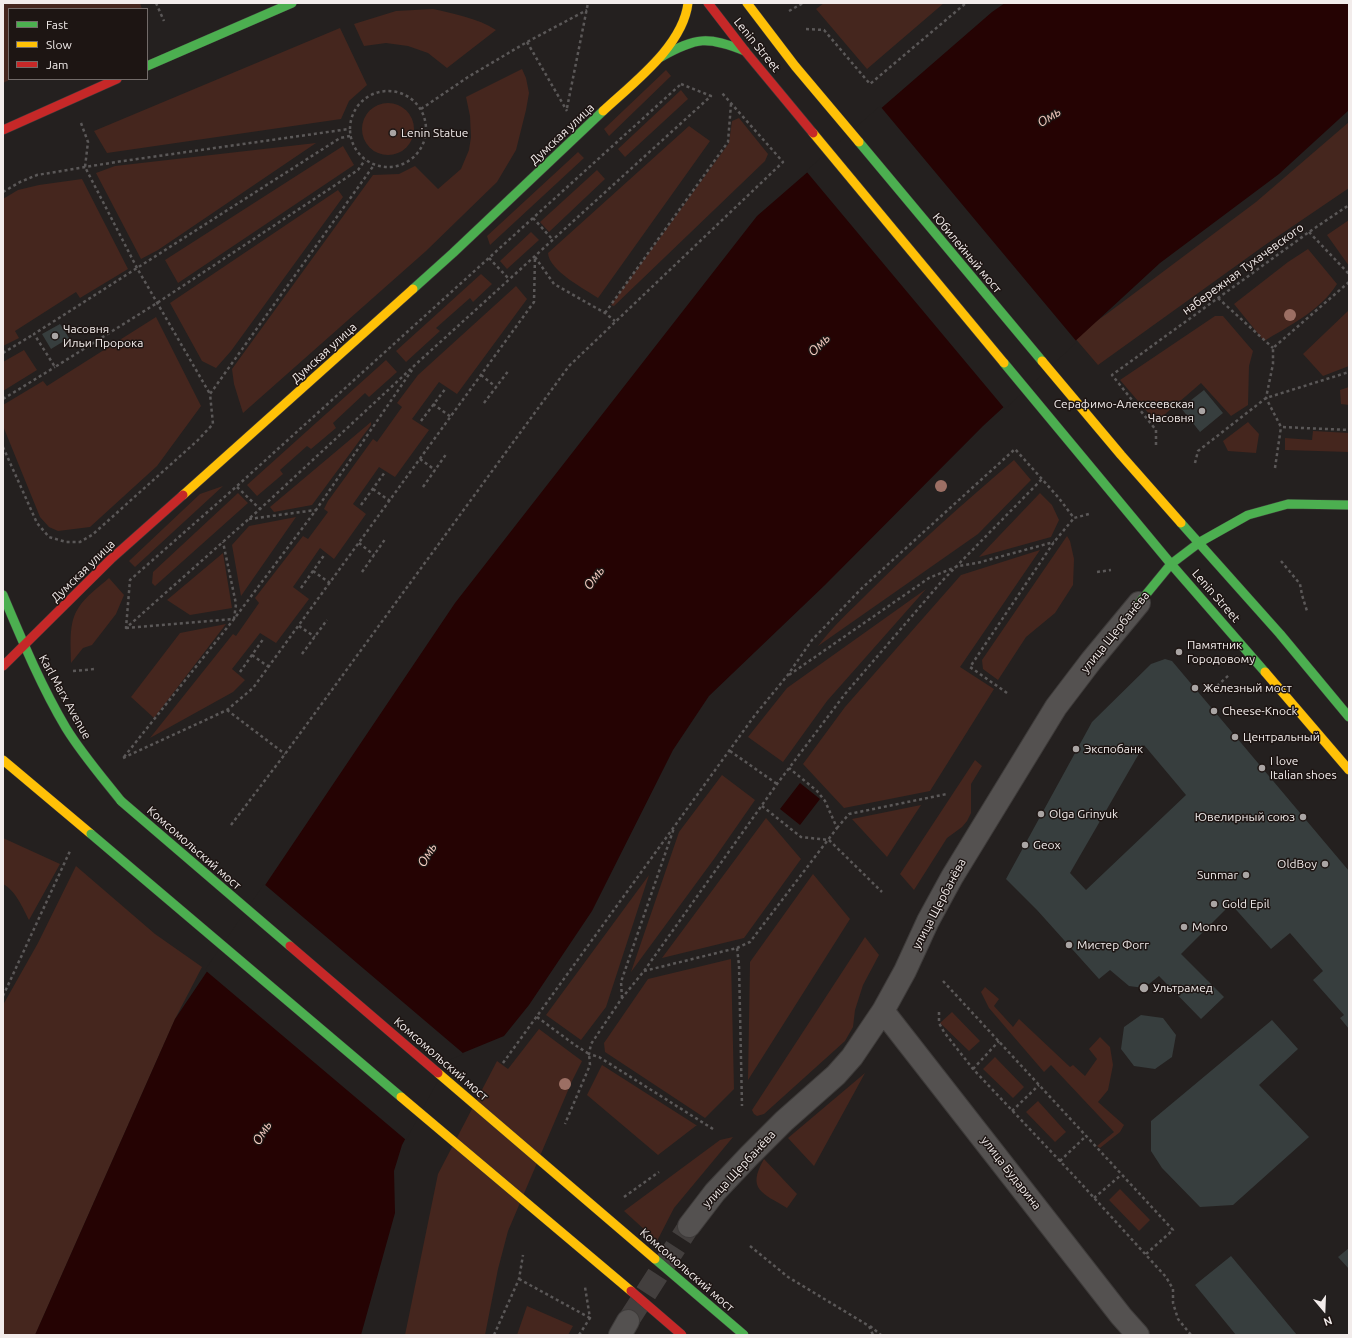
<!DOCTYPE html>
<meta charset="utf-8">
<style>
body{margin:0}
#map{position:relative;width:1352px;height:1338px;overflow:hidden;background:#24201f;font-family:Ubuntu,sans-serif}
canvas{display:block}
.frame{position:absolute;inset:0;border:4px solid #f2eceb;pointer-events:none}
.legend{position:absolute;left:8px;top:8px;width:140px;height:72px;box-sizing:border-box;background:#1d1513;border:1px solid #726b69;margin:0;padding:5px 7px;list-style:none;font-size:12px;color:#f2eceb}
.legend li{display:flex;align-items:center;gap:8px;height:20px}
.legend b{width:20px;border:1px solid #726b69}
.north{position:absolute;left:1304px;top:1290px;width:40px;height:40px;-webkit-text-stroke:3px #1d1513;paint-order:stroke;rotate:161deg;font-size:11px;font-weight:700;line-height:16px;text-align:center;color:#f2eceb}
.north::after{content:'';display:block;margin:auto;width:14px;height:18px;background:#f2eceb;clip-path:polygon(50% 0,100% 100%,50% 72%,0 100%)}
</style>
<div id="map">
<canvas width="1352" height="1338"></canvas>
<div class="frame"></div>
<ul class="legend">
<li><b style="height:5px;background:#4caf50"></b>Fast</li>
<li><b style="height:5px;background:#ffc107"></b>Slow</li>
<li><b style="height:5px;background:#c62828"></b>Jam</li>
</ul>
<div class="north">N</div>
</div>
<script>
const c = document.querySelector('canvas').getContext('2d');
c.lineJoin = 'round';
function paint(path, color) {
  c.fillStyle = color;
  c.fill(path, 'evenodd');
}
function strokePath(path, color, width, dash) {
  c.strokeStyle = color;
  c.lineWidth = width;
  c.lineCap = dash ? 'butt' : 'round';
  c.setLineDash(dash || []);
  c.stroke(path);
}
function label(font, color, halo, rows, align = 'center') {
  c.font = font + ' Ubuntu,sans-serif';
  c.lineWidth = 3;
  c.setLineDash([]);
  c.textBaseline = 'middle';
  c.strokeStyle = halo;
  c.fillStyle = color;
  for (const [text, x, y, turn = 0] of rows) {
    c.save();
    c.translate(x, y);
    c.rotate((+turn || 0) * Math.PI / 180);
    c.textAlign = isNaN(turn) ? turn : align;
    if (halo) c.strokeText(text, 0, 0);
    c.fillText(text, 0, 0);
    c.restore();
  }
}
const green = new Path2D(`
 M 3,3 L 140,3 L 142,9 L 9,9 L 9,79 L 11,79 L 3,83 Z
 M 824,3 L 944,3 L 867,69 L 816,9 Z
 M 433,9 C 455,14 477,18 496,30 L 447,68 L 428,53 L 408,46 L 386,43 L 364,46 L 354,24 L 396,11 Z
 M 340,28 L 367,85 L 349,101 L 341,119 L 107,153 L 94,131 Z
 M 522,69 L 526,78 L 529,93 L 526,110 L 516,150 L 497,182 L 426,251 L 243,413 L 234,384 L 232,369 L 373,175 L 399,174 L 415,166 L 438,189 L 461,169 L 469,150 L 471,137 L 470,116 L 466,97 Z
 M 666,70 L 671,76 L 609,136 L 604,129 Z
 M 681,90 L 688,99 L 625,157 L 618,149 Z
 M362 129a26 26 0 1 1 52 0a26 26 0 1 1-52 0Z
 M 739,118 L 768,154 L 765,161 L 614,306 L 611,305 L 729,143 L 732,121 Z
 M 1349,122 L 1349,188 L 1265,245 L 1098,365 L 1074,337 L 1108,313 L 1256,202 Z
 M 689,126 L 710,141 L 598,298 C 585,289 549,271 548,253 Z
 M 316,143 L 158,250 L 141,259 L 96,173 L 115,166 Z
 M 343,146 L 354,165 L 178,283 L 165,260 Z
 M 578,152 L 584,158 L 490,245 L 487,236 Z
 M 597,170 L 605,179 L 549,232 L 540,222 Z
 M 82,179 L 128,269 L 80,298 L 76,292 L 15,331 L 19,338 L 3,346 L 3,199 L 18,190 L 39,185 Z
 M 338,190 L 343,197 L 231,351 L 216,368 L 202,361 L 170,303 Z
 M 1349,220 L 1349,266 L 1327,235 Z
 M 531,232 L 539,240 L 507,269 L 500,261 Z
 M 1308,249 L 1337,284 C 1321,310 1289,326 1264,341 L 1234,304 L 1288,262 Z
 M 481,274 L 492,284 L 473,302 L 470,298 L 436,328 L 440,331 L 406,362 L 396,351 Z
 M 516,286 L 527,299 L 457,394 L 439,382 L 412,419 L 429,430 L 395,477 L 379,467 L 353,504 L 366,514 L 334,559 L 320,548 L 293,587 L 309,599 L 276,643 L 260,633 L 232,669 L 245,680 L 233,692 L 150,738 L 233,634 L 236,636 L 259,603 L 255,598 L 303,536 L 308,539 L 328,512 L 324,509 L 328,501 L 373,439 L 377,442 L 402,407 L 397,403 L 418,375 Z
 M 1349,310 L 1349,366 L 1323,376 L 1303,354 Z
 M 1215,316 L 1223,316 L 1253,351 L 1249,366 L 1248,405 L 1231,416 L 1201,383 L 1156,422 L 1120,380 Z
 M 156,317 L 201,406 L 157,466 L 90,527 L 58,531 L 49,527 L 40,517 L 3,426 L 3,405 L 43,381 L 47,386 Z
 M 24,350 L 37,370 L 3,391 L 3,362 Z
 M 386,360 L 397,372 L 369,397 L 365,393 L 333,423 L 336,428 L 311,449 L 307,446 L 280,470 L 283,474 L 257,496 L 247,485 Z
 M 1349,387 L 1349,405 L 1341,404 L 1340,390 Z
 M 371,422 L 371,425 L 312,505 L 274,512 L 270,507 Z
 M 1248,422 L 1259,434 L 1256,453 L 1228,451 L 1223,441 Z
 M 1313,431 L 1349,433 L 1349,452 L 1285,450 L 1285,438 L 1312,440 Z
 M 1014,460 L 1031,480 L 978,534 L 818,646 C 833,626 852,609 870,591 C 916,545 965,502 1014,460 Z
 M 223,486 L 135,567 L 129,561 L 200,494 Z
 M 238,493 L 248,503 L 155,586 L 152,583 L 153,572 Z
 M 1040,493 L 1052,505 L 1059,520 L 1051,537 L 979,557 Z
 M 296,517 L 241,596 L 232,545 L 249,526 Z
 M 1067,536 L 1070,541 L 1074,559 L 1073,585 L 1055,613 L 1026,637 L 998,680 L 983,669 L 982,660 Z
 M 1040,550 L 960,667 L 994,689 L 930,791 L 844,808 L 803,764 L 845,707 L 961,575 Z
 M 223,553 L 232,608 L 190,615 L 167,600 Z
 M 109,578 L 124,595 L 116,614 L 92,645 L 83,648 L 71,663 C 71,645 68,622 79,607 C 85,597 100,586 109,578 Z
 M 926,589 L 827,701 L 783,762 L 748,737 L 787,688 Z
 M 226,624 L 154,718 L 131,697 L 180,633 Z
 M 975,760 L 982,766 L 971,784 L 971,813 L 967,821 L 962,827 L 947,838 L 914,890 L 900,874 Z
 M 722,775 L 755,800 L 714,859 L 631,972 L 679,832 Z
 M 921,805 L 887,857 L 852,819 Z
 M 766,818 L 801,859 L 744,938 L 662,958 Z
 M 3,838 L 60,864 L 29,920 C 23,908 15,890 3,884 Z
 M 76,866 L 155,934 L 202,967 L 175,1019 L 35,1335 L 3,1335 L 3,1005 L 38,943 Z
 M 813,874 L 850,919 L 748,1080 L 750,962 Z
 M 649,875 L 606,1007 L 581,1040 L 546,1015 Z
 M 865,937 L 879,955 L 863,985 L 855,1010 L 853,1027 L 845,1041 L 764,1114 L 757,1116 L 754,1114 L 752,1110 Z
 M 731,959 L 734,1089 L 705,1118 L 605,1052 L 604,1043 L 648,979 Z
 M 985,987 L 999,999 L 994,1006 L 1013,1027 L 1019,1019 L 1070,1067 L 1073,1065 L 1085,1076 L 1097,1059 L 1089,1049 L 1100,1037 L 1110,1047 L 1113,1065 L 1108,1090 L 1098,1102 L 1124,1125 L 1120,1132 L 1100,1148 L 1097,1146 L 1114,1132 L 1051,1065 L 1044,1072 L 989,1008 L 981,992 Z
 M 952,1012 L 980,1041 L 969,1051 L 940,1023 Z
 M 539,1029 L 582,1061 L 572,1081 L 508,1231 L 498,1269 L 485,1335 L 405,1335 L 438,1174 L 497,1061 L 508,1069 Z
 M 995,1057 L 1024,1087 L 1013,1098 L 983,1069 Z
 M 602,1065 L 696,1125 L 697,1125 L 658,1155 L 587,1095 Z
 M 865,1073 L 814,1166 L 788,1138 Z
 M 1038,1101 L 1066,1132 L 1055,1142 L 1026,1112 Z
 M 733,1137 L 674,1208 L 657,1241 L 624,1211 L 720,1140 Z
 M 764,1159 L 797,1194 L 787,1208 C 763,1193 746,1190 764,1159 Z
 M 1120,1189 L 1150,1220 L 1139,1231 L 1109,1200 Z
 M 527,1306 L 573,1326 L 568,1335 L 517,1335 Z`);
const water = new Path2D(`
 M 1005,3 L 1349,3 L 1349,110 L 1279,174 L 1160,263 L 983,426 L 825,585 L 709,696 L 673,750 L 592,911 L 529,1005 L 504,1036 L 448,1059 L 402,1145 L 394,1171 L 395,1213 L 361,1335 L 35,1335 L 175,1019 L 455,603 L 757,216 L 992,12 Z
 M 800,783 L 820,799 L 800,825 L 780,809 Z`);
const pier = new Path2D(`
 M 880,106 L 1077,342 L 1005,409 L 806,171 Z
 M 264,884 L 464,1054 L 449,1060 L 406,1140 L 205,970 Z`);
const building = new Path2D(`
 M 60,324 L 69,338 L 51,349 L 42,334 Z
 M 1204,390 L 1223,413 L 1200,432 L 1181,408 Z
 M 1165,659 L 1172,661 L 1349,871 L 1349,1029 L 1340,1018 L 1344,1015 L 1313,980 L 1323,971 L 1290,933 L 1271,949 L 1231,904 L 1181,954 L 1224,997 L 1201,1019 L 1159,976 L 1144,988 L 1129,986 L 1110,970 L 1099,979 L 1037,910 L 1006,879 L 1092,722 L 1151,664 ZM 1144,745 L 1186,795 L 1086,890 L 1070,873 Z
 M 1141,1015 L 1163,1018 L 1176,1035 L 1172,1057 L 1155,1069 L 1134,1066 L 1121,1049 L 1124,1027 Z
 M 1272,1020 L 1298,1049 L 1259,1085 L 1309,1137 L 1233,1205 L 1200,1207 L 1162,1168 L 1151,1151 L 1151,1121 Z
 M 1349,1248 L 1349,1269 L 1338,1257 Z
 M 1231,1256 L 1297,1335 L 1236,1335 L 1195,1285 Z`);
const streetTunnel = new Path2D(`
 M 628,1321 L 689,1226`);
const path = new Path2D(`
 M 156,3 L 164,21
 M 789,11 L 803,3
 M 806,29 L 824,30 L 870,84 L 966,3
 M 527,42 L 567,111
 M 681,84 L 711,96 L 415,365 L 260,509 L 126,628 L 130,580 L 237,486 Z
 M350 129a38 38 0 1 1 76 0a38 38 0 1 1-76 0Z
 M 567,108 L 588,3
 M 421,109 L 468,77 L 527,42 L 587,10
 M 81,123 L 88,142 L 85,167 L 137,268 L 210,394
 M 350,136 L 340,138 L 34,334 L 55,367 L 157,303 L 358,170 L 365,160
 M 3,192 L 20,182 L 37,175 L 116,162 L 349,129
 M 533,218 L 553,240
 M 1309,232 L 1349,274
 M 535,257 L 554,284 L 605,313 L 615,321
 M 489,258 L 509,279
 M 1349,282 L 1273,348 L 1273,364 L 1266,398 L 1281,427 L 1349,430
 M 1218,298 L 1273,348
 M 605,313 L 728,142 L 731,104
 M 3,353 L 34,334
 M 481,375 L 496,387
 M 3,399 L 55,367
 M 484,403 L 509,370
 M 433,404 L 451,417
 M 421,421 L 446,388
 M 1156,445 L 1156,430 L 1112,375 L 1309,232 L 1349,205
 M 3,447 L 37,523 L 49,537 L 66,542 L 80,542 L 92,535 L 197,441 L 213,424 L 210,394 L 374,165
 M 420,459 L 435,470
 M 1195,463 L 1198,451 L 1266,398 L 1349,372
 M 1275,468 L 1281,427
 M 237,487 L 260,509
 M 423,487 L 447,453
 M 373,489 L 390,501
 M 361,505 L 385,472
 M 249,519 L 316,510
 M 359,543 L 374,555
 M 1281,561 L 1300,584 L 1302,595 L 1307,611
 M 313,571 L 330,583
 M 362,572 L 386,538
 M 1097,572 L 1111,570
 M 301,588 L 325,554
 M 299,626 L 315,637
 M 126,628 L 234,619 L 236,604 L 223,542
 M 302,654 L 327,620
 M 252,655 L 269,667
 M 73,671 L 95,669
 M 240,672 L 264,638
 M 789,675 L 929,578 L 958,566 L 977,563 L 1054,542
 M 1217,686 L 1229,675
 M 1007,693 L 970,667 L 1054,542 L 1074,518
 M 227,710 L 285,754
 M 730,751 L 777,784
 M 124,757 L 234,619 L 316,510 L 412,370
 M 123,758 L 227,710 L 253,688 L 534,302 L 535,257
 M 762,806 L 801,837 L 829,840 L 882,892
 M 231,825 L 285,754 L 569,366 L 783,162 L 722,93
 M 837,828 L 849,814 L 947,794
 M 737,948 L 750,942 L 837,828 L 825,801 L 817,791 L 789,768
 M 644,971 L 737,948 L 739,965 L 742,1106
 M 943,981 L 1173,1230 L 1146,1254
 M 3,996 L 70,851
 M 622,998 L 621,982 L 674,828
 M 939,1012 L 939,1023 L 944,1032 L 973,1069 L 1076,1178 L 1166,1277 L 1173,1289 L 1173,1303 L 1178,1319 L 1191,1335
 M 537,1017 L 575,1045 L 589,1054 L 590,1065 L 565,1124
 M 503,1063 L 755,715 L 787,676 L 812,640 L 862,588 L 1015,449 L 1058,497 L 1074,518 L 1089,514
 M 973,1069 L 999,1041
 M 1012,1111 L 1039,1085
 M 713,1129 L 599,1057 L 589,1054 L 591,1044 L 622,998 L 644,971 L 777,784 L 845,694 L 942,581 L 1042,479
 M 1060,1161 L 1086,1136
 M 624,1197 L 659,1172
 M 1094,1198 L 1121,1175
 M 750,1246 L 788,1277 L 869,1326 L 873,1335
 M 519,1279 L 590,1318
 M 870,1326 L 881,1335
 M 494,1335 L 519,1279 L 523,1255
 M 579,1335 L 590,1318 L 585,1287`);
const street = new Path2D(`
 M 883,1011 L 1121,1316 L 1138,1335
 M 689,1226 L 715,1192 L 749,1156 L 784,1121 L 836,1075 L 852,1057 L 883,1011 L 905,971 L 928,921 L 952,877 L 1056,707 L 1091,661 L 1139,603
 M 620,1335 L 628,1321`);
const fast = new Path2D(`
 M 661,57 C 697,37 707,36 745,51
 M 147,66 L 292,3
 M 859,142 L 1042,361
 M 413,289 L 453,253 L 603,111
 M 1004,363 L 1171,564 L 1265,672
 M 1181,523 L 1280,634 L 1349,717
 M 3,595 C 22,640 41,686 66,728 C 82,754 102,777 121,801
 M 1139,603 L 1171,564 L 1200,542 L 1248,515 L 1288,504 L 1349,505`);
const slow = new Path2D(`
 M 747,3 L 795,66 L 859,142
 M 603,111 C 633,83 683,46 688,3
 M 813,133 L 1004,363
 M 1042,361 L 1121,455 L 1181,523
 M 183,495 L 413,289
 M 1265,672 L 1349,770
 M 3,760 L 91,834`);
const jam = new Path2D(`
 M 708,3 L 745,51 L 813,133
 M 3,130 L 117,79
 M 3,666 L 111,559 L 183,495`);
const fastBridge = new Path2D(`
 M 121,801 L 290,946
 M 91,834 L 401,1097
 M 655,1259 L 744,1335`);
const slowBridge = new Path2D(`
 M 438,1073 L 655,1259
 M 401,1097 L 631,1291`);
const jamBridge = new Path2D(`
 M 290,946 L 438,1073
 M 631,1291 L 682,1335`);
const trees = [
 [1290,315],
 [941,486],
 [565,1084]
];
const markers = [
 [393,133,4,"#aaa5a4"],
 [55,336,4,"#aaa5a4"],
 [1202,411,4,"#aaa5a4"],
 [1179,652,4,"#aaa5a4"],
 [1195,688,4,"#aaa5a4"],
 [1214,711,4,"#aaa5a4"],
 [1235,737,4,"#aaa5a4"],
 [1076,749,4,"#aaa5a4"],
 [1262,768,4,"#aaa5a4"],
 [1041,814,4,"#aaa5a4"],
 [1303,817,4,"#aaa5a4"],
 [1025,845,4,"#aaa5a4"],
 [1325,864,4,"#aaa5a4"],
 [1246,875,4,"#aaa5a4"],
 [1214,904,4,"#aaa5a4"],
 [1184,927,4,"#aaa5a4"],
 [1069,945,4,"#aaa5a4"],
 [1144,988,5,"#aaa5a4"]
];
const streetNames = [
 ["Lenin Street",757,45,51],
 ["Думская улица",562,134,-43],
 ["Юбилейный мост",967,253,50],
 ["набережная Тухачевского",1243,269,-36],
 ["Думская улица",324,353,-42],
 ["Думская улица",83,571,-44],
 ["Lenin Street",1216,596,49],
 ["улица Щербанёва",1115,632,-51],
 ["Karl Marx Avenue",65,697,61],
 ["Комсомольский мост",194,848,41],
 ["улица Щербанёва",939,904,-62],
 ["Комсомольский мост",441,1059,41],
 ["улица Щербанёва",739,1169,-47],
 ["улица Бударина",1011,1173,52],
 ["Комсомольский мост",687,1270,41]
];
const poiNames = [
 ["Lenin Statue",401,133],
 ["Часовня",63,329],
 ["Ильи Пророка",63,343],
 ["Серафимо-Алексеевская",1194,404,"right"],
 ["Часовня",1194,418,"right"],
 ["Памятник",1187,645],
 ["Городовому",1187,659],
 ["Железный мост",1203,688],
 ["Cheese-Knock",1222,711],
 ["Центральный",1243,737],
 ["Экспобанк",1084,749],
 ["I love",1270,761],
 ["Italian shoes",1270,775],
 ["Olga Grinyuk",1049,814],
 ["Ювелирный союз",1295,817,"right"],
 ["Geox",1033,845],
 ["OldBoy",1317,864,"right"],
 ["Sunmar",1238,875,"right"],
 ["Gold Epil",1222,904],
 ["Monro",1192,927],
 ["Мистер Фогг",1077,945],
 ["Ультрамед",1153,988]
];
const waterNames = [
 ["Омь",1049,117,-33],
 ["Омь",819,345,-46],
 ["Омь",594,578,-53],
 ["Омь",427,855,-59],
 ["Омь",262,1133,-59]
];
paint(green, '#45261e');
paint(water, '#250303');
paint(pier, '#24201f');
paint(building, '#373e3e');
strokePath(streetTunnel, '#433f3e', 22, [22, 11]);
strokePath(street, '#3e3b3a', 24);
strokePath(fast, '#3e3b3a', 10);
strokePath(slow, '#3e3b3a', 10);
strokePath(jam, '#3e3b3a', 10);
strokePath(path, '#5b5858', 2.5, [3, 3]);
strokePath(street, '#545150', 22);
strokePath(fast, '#4caf50', 9);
strokePath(slow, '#ffc107', 9);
strokePath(jam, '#c62828', 9);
strokePath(fastBridge, '#3e3b3a', 10, []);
strokePath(slowBridge, '#3e3b3a', 10, []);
strokePath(jamBridge, '#3e3b3a', 10, []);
strokePath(fastBridge, '#4caf50', 9);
strokePath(slowBridge, '#ffc107', 9);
strokePath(jamBridge, '#c62828', 9);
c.fillStyle = '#9c6f64';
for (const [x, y] of trees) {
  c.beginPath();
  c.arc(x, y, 6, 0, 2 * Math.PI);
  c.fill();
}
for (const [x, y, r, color] of markers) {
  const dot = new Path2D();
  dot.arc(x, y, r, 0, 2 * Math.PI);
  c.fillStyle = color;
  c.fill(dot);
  strokePath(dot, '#1d1513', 1.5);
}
label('12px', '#f2eceb', '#1d1513', streetNames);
label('12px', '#f2eceb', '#1d1513', poiNames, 'left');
label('italic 13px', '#f9d0c5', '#1d1513', waterNames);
</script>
